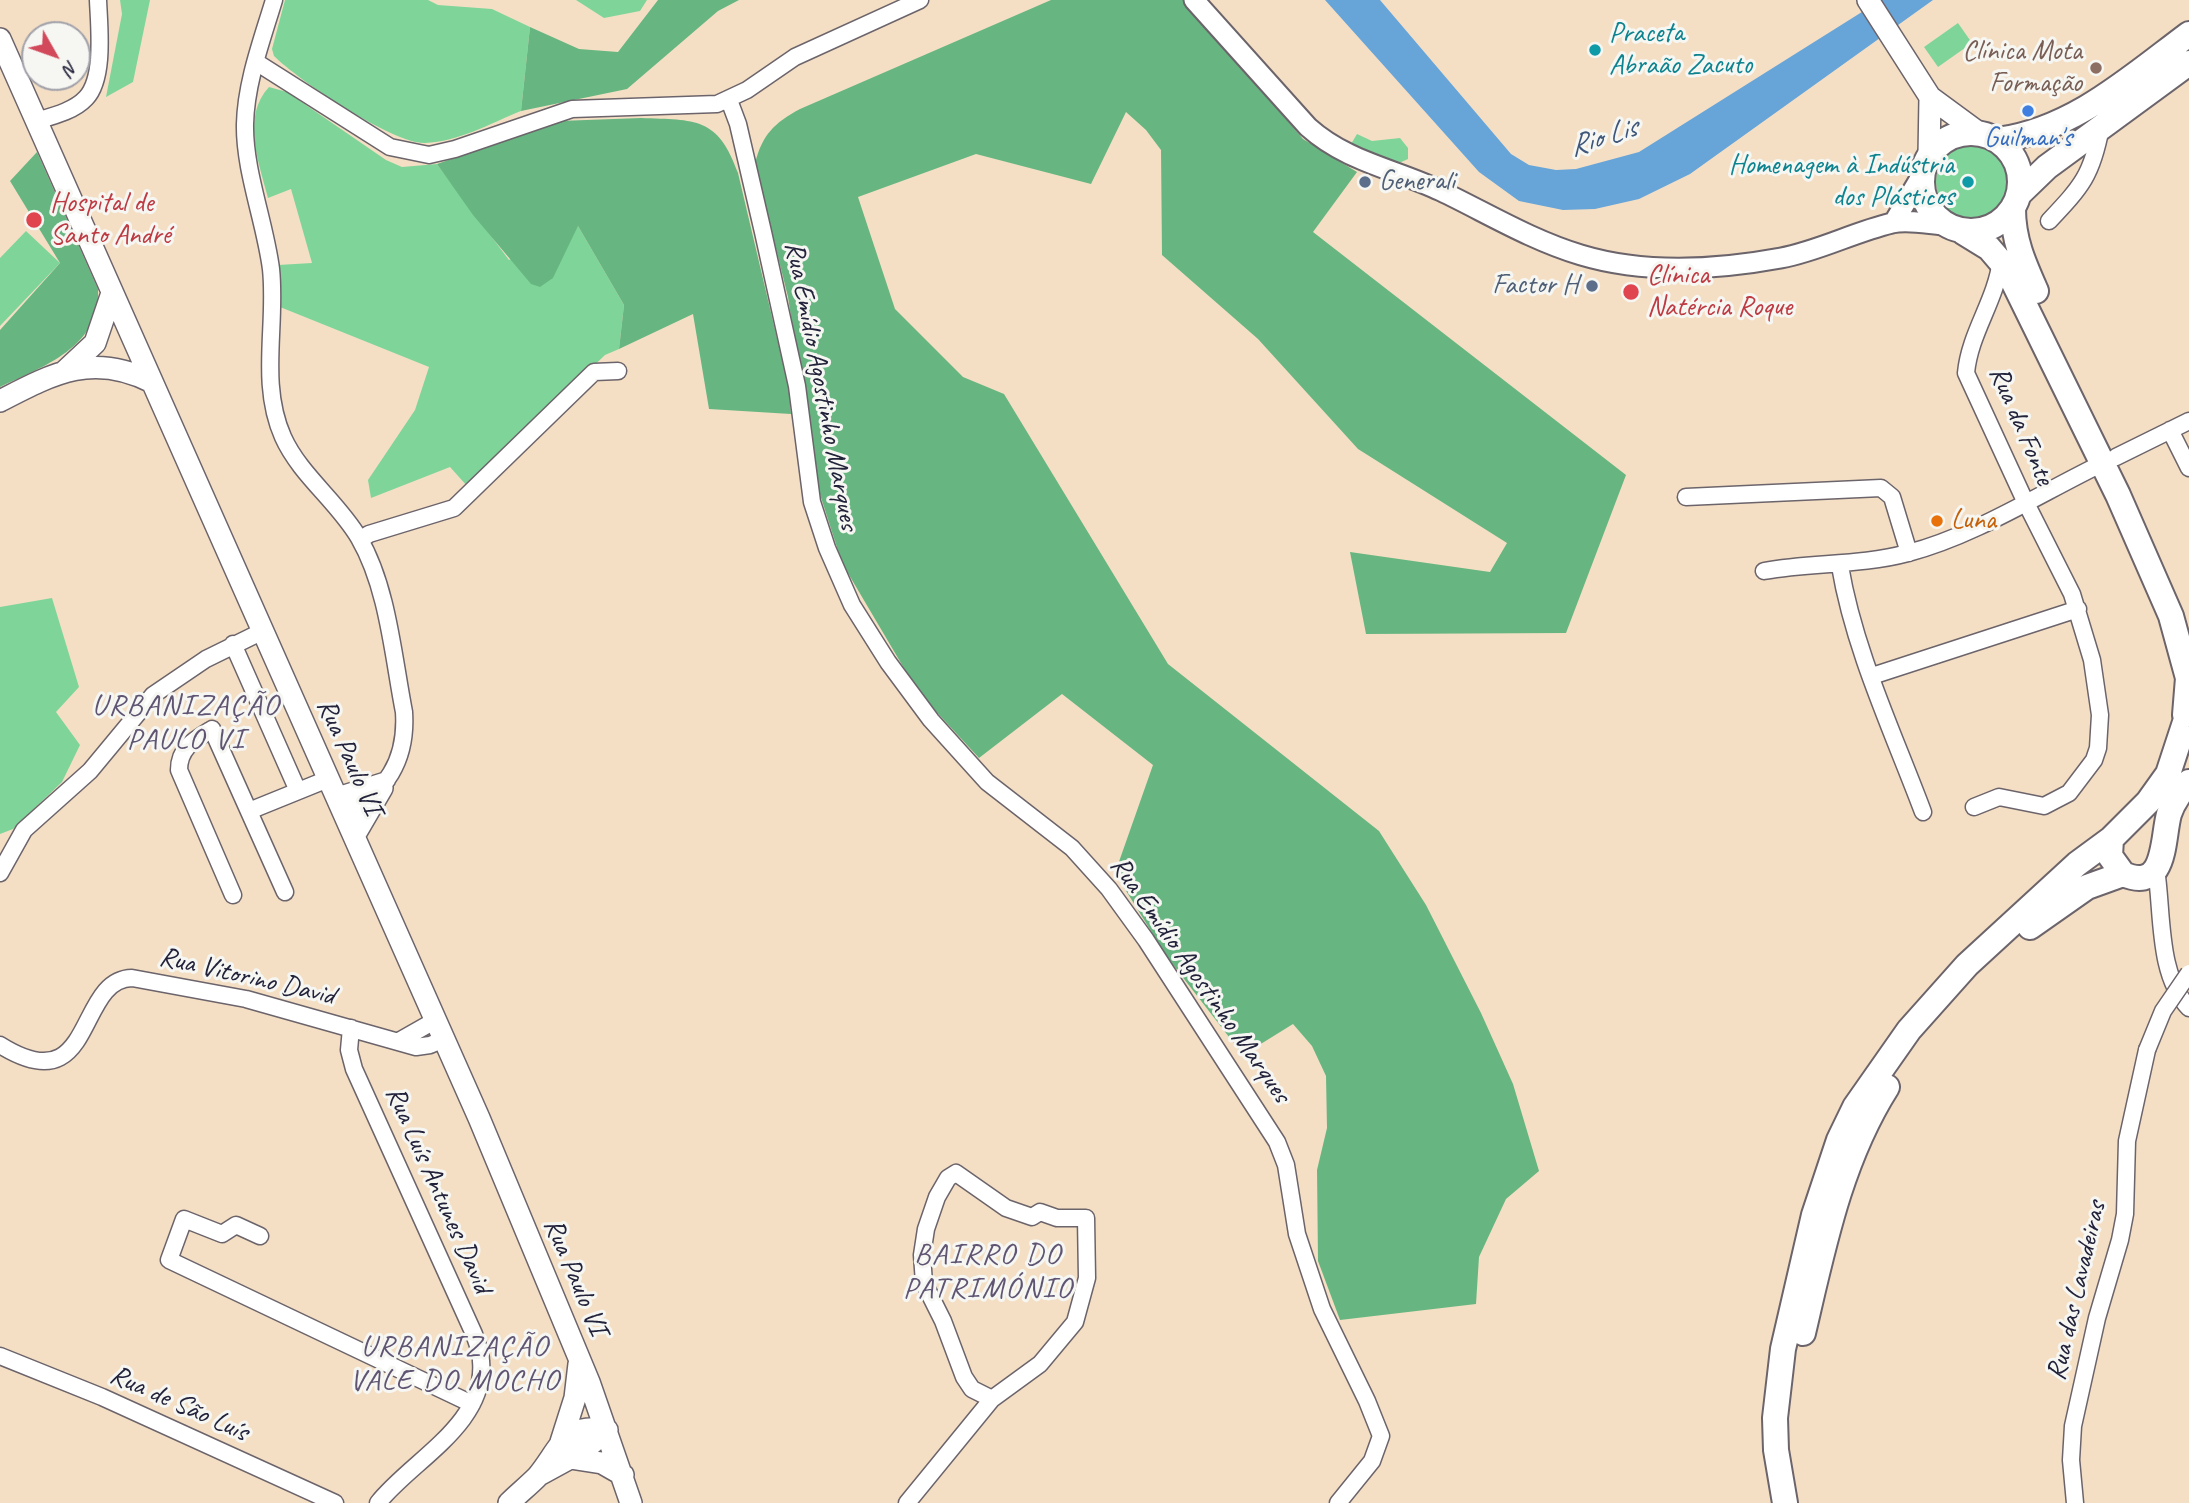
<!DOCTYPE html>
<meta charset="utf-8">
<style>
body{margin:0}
#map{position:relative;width:2189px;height:1503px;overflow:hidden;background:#f4dfc5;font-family:Caveat,sans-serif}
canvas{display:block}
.north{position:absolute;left:21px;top:21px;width:70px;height:70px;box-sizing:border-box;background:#f6f6f2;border:2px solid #a1a1a9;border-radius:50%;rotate:130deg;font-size:19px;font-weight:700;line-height:28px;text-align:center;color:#22223b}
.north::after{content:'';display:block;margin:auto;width:24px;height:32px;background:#d1495b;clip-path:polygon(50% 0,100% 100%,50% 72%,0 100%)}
</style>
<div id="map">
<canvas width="2189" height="1503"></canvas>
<div class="north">N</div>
</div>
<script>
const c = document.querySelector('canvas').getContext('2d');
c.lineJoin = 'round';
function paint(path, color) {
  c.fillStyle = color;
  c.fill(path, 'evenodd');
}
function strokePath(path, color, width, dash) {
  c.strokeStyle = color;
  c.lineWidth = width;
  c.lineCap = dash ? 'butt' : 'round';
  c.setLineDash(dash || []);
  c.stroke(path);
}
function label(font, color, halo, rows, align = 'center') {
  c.font = font + ' Caveat,sans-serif';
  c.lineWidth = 6;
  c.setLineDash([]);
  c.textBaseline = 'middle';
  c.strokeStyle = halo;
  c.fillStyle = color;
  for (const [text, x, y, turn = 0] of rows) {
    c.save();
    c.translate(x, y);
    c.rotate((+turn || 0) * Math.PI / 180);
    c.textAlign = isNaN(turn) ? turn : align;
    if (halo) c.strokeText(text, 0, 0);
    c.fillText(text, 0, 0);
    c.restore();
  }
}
const green = new Path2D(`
 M 120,0 L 150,0 L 133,82 L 106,97 L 122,14 Z
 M 285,0 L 428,0 L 438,5 L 492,9 L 530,27 L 521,111 C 491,123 458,142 425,143 C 393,144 298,80 274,56 L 272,49 Z
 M 576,0 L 647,0 L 640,11 L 604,18 Z
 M 1958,23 L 1972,43 L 1938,67 L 1924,47 Z
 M 269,87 L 287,92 L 386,160 L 402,167 L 437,164 L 509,260 L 578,226 L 624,305 L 619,349 L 605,355 L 468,487 L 450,467 L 371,498 L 368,480 L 415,410 L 429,367 L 280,307 L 278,265 L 312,263 L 291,189 L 268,198 C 259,163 241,117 269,87 Z
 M 1357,134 L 1372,141 L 1400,138 L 1408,148 L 1408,159 L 1399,163 L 1351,144 Z
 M1936 182a37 37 0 1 1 74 0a37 37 0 1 1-74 0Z
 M 26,231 L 60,263 L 0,326 L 0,258 Z
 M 52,598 L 79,687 L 56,712 L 80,745 L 62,782 L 13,829 L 0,834 L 0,607 Z`);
const forest = new Path2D(`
 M 658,0 L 739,0 L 718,11 L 627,89 L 521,111 L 530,27 L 579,49 L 618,52 Z
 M 1051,0 L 1185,0 L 1303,139 L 1357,172 L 1313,232 L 1626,475 L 1566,633 L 1366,634 L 1350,552 L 1490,572 L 1507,543 L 1358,449 L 1258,339 L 1162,255 L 1161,150 L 1146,130 L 1126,112 L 1091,184 L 976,154 L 858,197 L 895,309 L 963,377 L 1004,394 L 1168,664 L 1379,831 L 1426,905 L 1481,1013 L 1513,1084 L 1539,1171 L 1506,1199 L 1479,1257 L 1476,1304 L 1340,1320 L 1318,1261 L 1317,1170 L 1327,1128 L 1326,1076 L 1312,1046 L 1293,1024 L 1243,1055 L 1167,957 L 1115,873 L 1153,765 L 1062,694 L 979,758 L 918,692 L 842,563 L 816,482 L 788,297 L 755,164 C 762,135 774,123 800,109 Z
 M 641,118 C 696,120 718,117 738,173 L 789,389 L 791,414 L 709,409 L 693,314 L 619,349 L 624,305 L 578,226 L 553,278 L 540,287 L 531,284 L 473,215 L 437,164 L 559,121 Z
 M 37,152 L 98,289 C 101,347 44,366 0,387 L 0,330 L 60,263 L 10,181 Z`);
const water = new Path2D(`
 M 1325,0 L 1380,0 L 1511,154 L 1529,165 L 1556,170 L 1576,169 L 1639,152 L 1881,0 L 1933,0 L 1690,174 L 1639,199 L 1595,209 L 1563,210 L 1519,201 L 1479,172 Z`);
const minor = new Path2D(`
 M 274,0 C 262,40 246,82 245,124 C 244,170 265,222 271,269 C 277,325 259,383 283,437 C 300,475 338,502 359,538 C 388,588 393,656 404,712 C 407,758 387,797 342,809
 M 256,62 L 390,147 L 429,155 L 455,149 L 572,109 L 717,104 L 747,90 L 795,57 L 920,0
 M 729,100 L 738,124 L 763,232 L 797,386 L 812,502 L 827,548 L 852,605 L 888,662 L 931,720 L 987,782 L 1072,848 L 1109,889 L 1146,940 L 1277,1142 L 1286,1165 L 1297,1234 L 1322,1309 L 1367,1401 L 1381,1436 L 1372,1461 L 1338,1503
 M 36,121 C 53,116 74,111 86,98 C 105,78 99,26 98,0
 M 2049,221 C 2082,186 2092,175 2101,127
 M 2170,430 L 2189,468
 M 2116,457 L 2189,421
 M 1686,497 L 1881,488 L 1892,497 L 1909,553
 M 360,540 L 369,534 L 454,508 L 594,372 L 618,371
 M 1840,566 C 1854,650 1893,732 1923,812
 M 1764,571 C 1813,562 1859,566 1908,553 C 1974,536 2041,493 2103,463
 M 233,644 L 298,791
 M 1872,676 L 2078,609
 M 336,796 L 387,780
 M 1974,807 L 1999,797 L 2044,806 L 2069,793 L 2094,760 L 2098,748 L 2100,715 L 2092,660 L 2072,594 L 2025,501 L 1966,373 C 1970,332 1996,301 2001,260
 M 249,811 L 328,779
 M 2156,869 C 2163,913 2157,974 2189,1008
 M 0,873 L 24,830 L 90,771 L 153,695 L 206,659 L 263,631
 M 233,895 L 179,770 C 179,748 194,740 212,729 L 285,892
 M 351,1028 L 349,1050 L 354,1069 L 474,1334 C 477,1343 481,1352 481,1361 C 487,1424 411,1461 378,1503
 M 399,1041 L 436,1020
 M 0,1045 C 96,1105 75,979 132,978 L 246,999 L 416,1047 L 430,1045 L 444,1039
 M 260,1236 L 236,1225 L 222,1234 L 184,1219 L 169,1260 L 472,1404
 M 0,1356 L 102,1397 L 335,1503
 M 907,1503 L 992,1399 L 1040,1364 L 1075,1322 L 1087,1278 L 1086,1218 L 1057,1218 L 1040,1212 L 1032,1217 L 1006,1208 L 956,1173 L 948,1178 L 937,1197 L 926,1229 L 922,1255 L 924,1283 L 943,1321 L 964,1377 L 972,1389 L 992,1399
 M 2075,1503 L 2071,1460 L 2073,1426 L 2097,1318 L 2120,1240 L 2125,1214 L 2127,1141 L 2147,1050`);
const tertiary = new Path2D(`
 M 1194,0 L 1308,127 C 1347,162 1395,169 1441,191 C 1487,213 1531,240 1581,255 C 1644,274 1716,270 1781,258 C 1819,251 1854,232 1892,223 C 1907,219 1929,224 1945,225
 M 1894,222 L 1922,175`);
const secondary = new Path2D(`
 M 1868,0 L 1930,97 L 1979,133
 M 0,39 L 479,1118 L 589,1382 L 631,1503
 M 1929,156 L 1930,97
 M 64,372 L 95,343 L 112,293
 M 0,401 C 54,373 93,352 152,382
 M 354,836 L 382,788
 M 561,1442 L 575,1398 L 579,1364
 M 570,1458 L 602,1463 L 623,1475
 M 539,1475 L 583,1451 L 607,1430
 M 509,1503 C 518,1494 528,1486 537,1477 C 560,1450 563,1422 607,1430`);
const primary = new Path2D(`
 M1922 182a49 49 0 1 1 98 0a49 49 0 1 1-98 0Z
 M 1998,140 C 2073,130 2130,78 2189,34
 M 2019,194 L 2047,167 L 2189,63
 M 2013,209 C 2013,240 2024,264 2036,291
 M 1963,232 L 1989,248 L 2007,269 L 2118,495 L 2171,616 L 2188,678 L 2185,715
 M 2111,839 L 2110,856 L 2123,874 C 2167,893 2162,839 2169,814 C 2173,802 2180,792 2189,782
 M 2030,927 L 2087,887 L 2123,874
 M 1803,1333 C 1823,1248 1840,1161 1887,1087
 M 1785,1503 L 1776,1450 L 1775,1418 L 1783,1349 L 1814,1215 L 1839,1140 L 1855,1107 L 1909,1030 L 1967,965 L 2077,864 L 2111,839 L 2148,802 L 2168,774 L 2189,710`);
const minorBridge = new Path2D(`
 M 2147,1050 L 2163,1011 L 2189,973`);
const markers = [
 [1595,50,7,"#0f9aa8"],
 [2096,68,7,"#8d6e63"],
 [2028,111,7,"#3f7fe0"],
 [1365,182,7,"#5c6f8a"],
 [1968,182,7,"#0f9aa8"],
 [34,220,9,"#e0444e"],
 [1592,286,7,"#5c6f8a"],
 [1631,292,9,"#e0444e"],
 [1937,521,7,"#e8710a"]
];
const cultureNames = [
 ["Praceta",1609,34],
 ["Abraão Zacuto",1609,66],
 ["Homenagem à Indústria",1954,166,"right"],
 ["dos Plásticos",1954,198,"right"]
];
const educationNames = [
 ["Clínica Mota",2082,52],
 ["Formação",2082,84]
];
const shopNames = [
 ["Guilman's",2028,139]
];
const serviceNames = [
 ["Generali",1379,182],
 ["Factor H",1578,286,"right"]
];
const healthNames = [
 ["Hospital de",50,204],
 ["Santo André",50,236],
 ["Clínica",1647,276],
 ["Natércia Roque",1647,308]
];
const streetNames = [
 ["Rua Emídio Agostinho Marques",821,386,79],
 ["Rua da Fonte",2021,426,67],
 ["Rua Paulo VI",349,757,66],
 ["Rua Vitorino David",247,977,13],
 ["Rua Emídio Agostinho Marques",1200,980,55],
 ["Rua Luís Antunes David",438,1190,66],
 ["Rua Paulo VI",575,1277,67],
 ["Rua das Lavadeiras",2077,1291,-77],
 ["Rua de São Luís",179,1404,24]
];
const foodNames = [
 ["Luna",1951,521]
];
const waterNames = [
 ["Rio Lis",1603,138,-18]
];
const neighbourhoodNames = [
 ["URBANIZAÇÃO",186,706],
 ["PAULO VI",186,740],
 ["BAIRRO DO",988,1255],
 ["PATRIMÓNIO",988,1289],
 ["URBANIZAÇÃO",455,1347],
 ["VALE DO MOCHO",455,1381]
];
paint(green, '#7fd599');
paint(forest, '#67b681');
paint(water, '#67a5d9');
strokePath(minor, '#6c646b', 19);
strokePath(tertiary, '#6c646b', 23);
strokePath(secondary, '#6c646b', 24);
strokePath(primary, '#6c646b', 28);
strokePath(minor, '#fff', 16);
strokePath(tertiary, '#fff', 19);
strokePath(secondary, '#fff', 21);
strokePath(primary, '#fff', 24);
strokePath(minorBridge, '#6c646b', 19, []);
strokePath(minorBridge, '#fff', 16);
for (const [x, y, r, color] of markers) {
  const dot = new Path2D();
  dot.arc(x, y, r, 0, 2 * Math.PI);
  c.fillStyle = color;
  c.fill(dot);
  strokePath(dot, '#f6f6f2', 2.5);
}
label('28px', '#0d838f', '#f6f6f2', cultureNames, 'left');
label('28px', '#785e54', '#f6f6f2', educationNames, 'right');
label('28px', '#366cbe', '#f6f6f2', shopNames);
label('28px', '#4e5e75', '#f6f6f2', serviceNames, 'left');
label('28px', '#be3a42', '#f6f6f2', healthNames, 'left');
label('28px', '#22223b', '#f6f6f2', streetNames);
label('28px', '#c56008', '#f6f6f2', foodNames, 'left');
label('italic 30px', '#3e567a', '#f6f6f2', waterNames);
c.letterSpacing = '2px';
label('30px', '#5f5573', '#f6f6f2', neighbourhoodNames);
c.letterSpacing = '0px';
</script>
